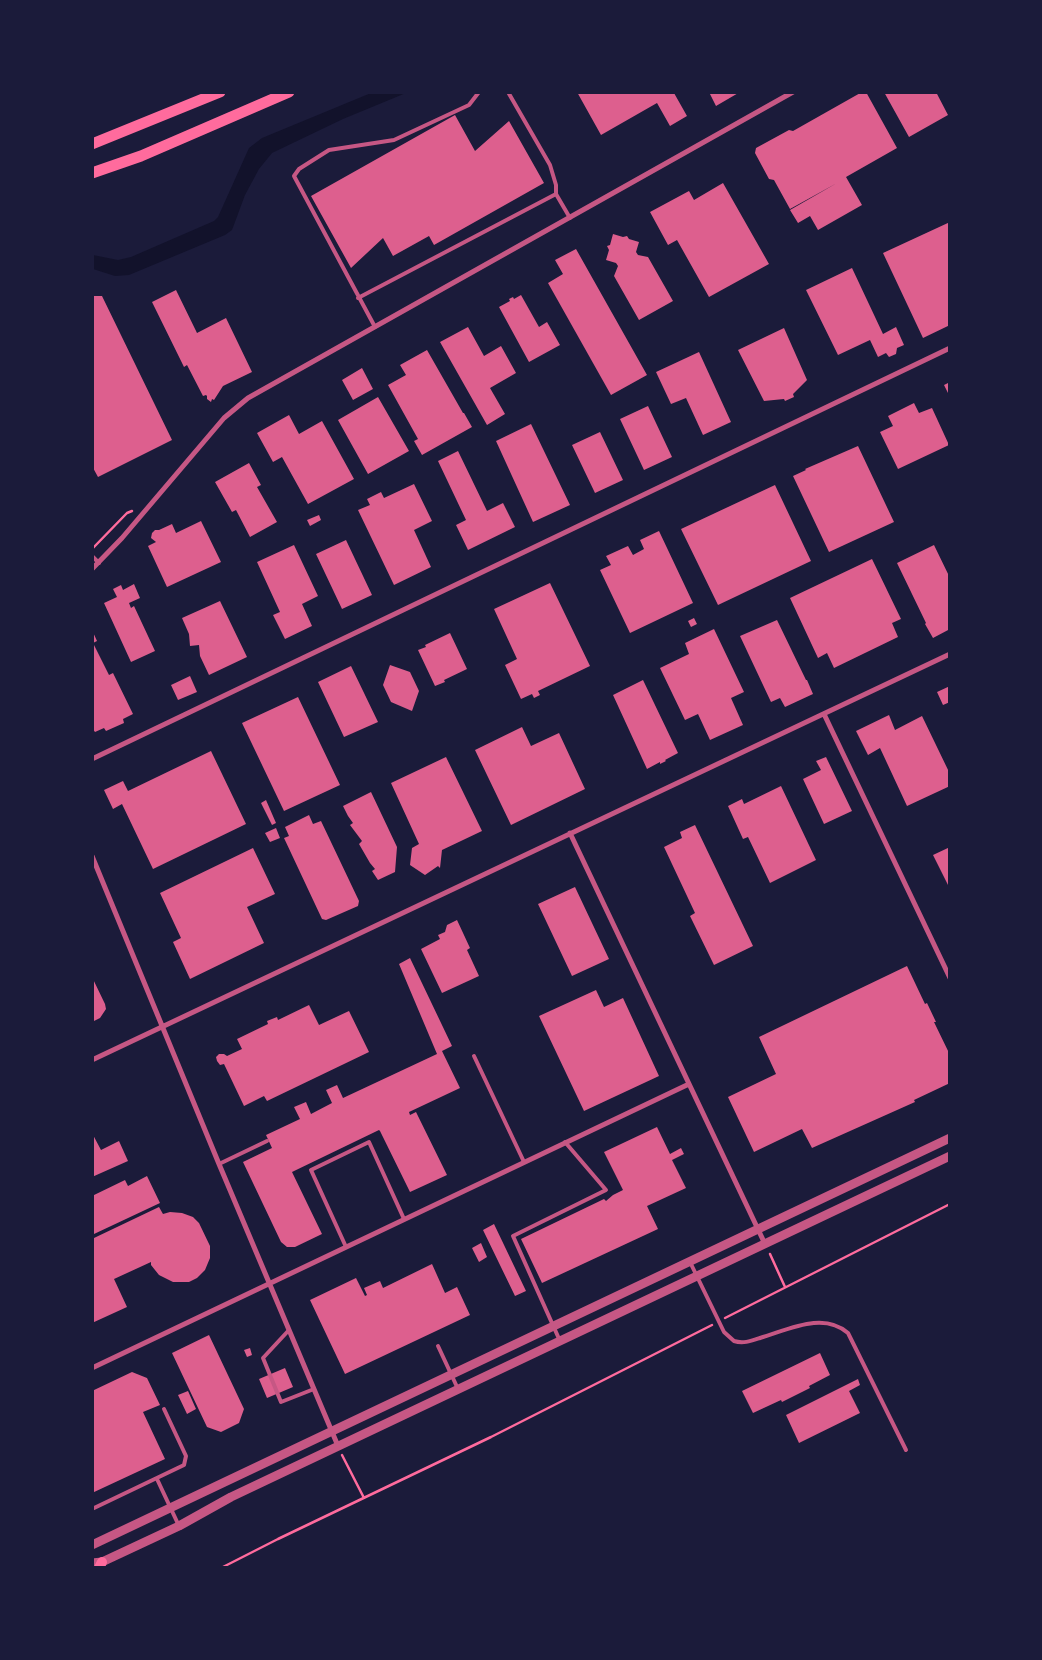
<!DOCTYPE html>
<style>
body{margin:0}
#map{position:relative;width:1042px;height:1660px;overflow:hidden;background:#1b1b3a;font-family:Arial,sans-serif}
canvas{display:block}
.frame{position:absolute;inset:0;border:94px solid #1b1b3a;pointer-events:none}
</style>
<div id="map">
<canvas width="1042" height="1660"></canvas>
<div class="frame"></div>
</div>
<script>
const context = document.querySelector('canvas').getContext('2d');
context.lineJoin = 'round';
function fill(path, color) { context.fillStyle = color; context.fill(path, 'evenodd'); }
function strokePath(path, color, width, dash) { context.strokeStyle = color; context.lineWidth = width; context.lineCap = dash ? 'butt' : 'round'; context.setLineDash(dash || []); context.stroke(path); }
fill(new Path2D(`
 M371 93H406L343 119 272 153 259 169 245 195 232 230 225 235 129 275 115 276 93 269V255L118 260 131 257 214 221 218 217 249 148 262 138Z`), '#12122b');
fill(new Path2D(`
 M577 92 674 93 687 116 670 126 657 103 601 135Z
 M709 92H740L716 106Z
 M862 92H866L897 148 846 177 862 205 818 230 810 216 798 223 790 210 837 183 790 209 774 180 769 179 755 153 756 148 789 130 793 131Z
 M884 92H927L928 94 936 92 948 115 909 137Z
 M455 115 475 151 509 121 544 183 434 245 429 236 393 256 383 238 351 268 311 196Z
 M723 183 769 264 709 297 677 240 668 245 650 212 689 191 694 200Z
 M950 222V325L923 338 883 253Z
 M613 234 623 237 627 236 629 239 639 242 636 252 638 255 648 257 673 301 639 320 614 276 618 266 616 263 606 260 609 250 607 246 610 245Z
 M576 249 647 375 611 395 548 283 563 274 555 260Z
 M852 268 883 334 896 327 904 345 897 348 896 354 889 357 886 353 878 357 870 340 838 355 806 290Z
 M176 290 197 333 226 318 252 372 223 386 214 400 212 399 211 402 207 399V396L206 395 203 396 187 365 184 367 152 302Z
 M521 295 539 327 547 322 560 345 529 362 499 307 510 301 509 299 513 297 514 299Z
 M92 296H102L172 440 98 477 92 466Z
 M468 327 484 356 501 346 516 373 490 388 505 414 487 425 440 342Z
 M784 328 807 380 793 394 794 397 785 401 784 399 764 401 738 350Z
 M427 350 463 413H464L472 427 422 455 414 441 418 439 388 385 406 375 400 365Z
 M699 352 731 422 703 435 686 398 671 404 656 372Z
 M362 368 373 389 353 400 342 380Z
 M950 382V397L944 385Z
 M378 397 409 451 368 474 338 420Z
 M914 403 919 413 932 408 949 445 898 469 880 432 893 426 888 416Z
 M648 406 672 457 644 470 620 419Z
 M289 415 299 434 322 421 354 479 308 504 282 457 273 462 257 433Z
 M531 424 570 505 533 522 496 441Z
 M600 432 623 480 595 493 572 445Z
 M858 446 894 522 829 552 793 476 806 470 805 469Z
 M458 451 487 511 503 503 515 527 468 550 456 525 466 520 438 461Z
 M249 463 261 485 257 487 277 522 250 537 236 510 232 512 215 482Z
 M414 484 432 521 414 530 431 567 394 585 358 510 370 505 367 499 381 492 384 498Z
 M775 485 811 561 718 605 681 529Z
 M319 515 321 520 310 526 307 520Z
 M201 521 221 562 167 587 148 546 156 542 151 538 152 533 155 530H159L172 524 176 533Z
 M659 531 693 603 630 633 600 570 611 565 606 556 628 546 633 555 644 549 640 540Z
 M346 540 372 595 342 609 316 554Z
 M294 545 318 596 302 604 312 626 285 639 273 615 280 612 257 562Z
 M934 545 950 578V629L933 638 925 624 926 623 897 563Z
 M872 559 901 619 892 623 898 637 834 668 827 653 818 658 790 598Z
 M550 583 590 666 538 691 540 695 534 698 532 694 521 699 505 665 517 659 494 609Z
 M134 584 140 598 129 603 131 608 134 606 155 651 131 662 104 603 117 597 113 589 121 585 123 590Z
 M220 601 247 657 209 675 200 656 199 645 190 646 189 634 182 618Z
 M694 618 697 624 691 627 688 621Z
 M777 620 806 680H807L813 694 785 707 780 698 771 702 740 636Z
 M714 629 744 692 731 698 743 725 710 740 698 714 685 720 660 668 689 654 685 643Z
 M92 630 97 641 93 643 109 675 113 673 133 714 123 719 124 723 106 731 104 728 95 732 92 728Z
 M450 633 467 669 444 680 445 682 435 686 418 650 426 647 425 645Z
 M390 665 410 672 419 691 412 711 391 702 383 685Z
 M351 666 378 722 344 737 318 682Z
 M190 676 197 692 178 700 171 685Z
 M643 680 678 753 665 760 666 761 660 764V762L647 769 613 695Z
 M950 686V702L943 705 937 692Z
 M298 697 340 785 284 811 242 723Z
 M889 715 895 730 922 716 950 774V786L907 806 880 748 868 755 856 731Z
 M522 727 531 746 559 733 585 789 511 825 475 750Z
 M211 751 246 824 153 869 122 804 113 809 104 790 123 781 128 791Z
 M446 757 482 831 442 850 440 868 438 866 425 875 410 865 412 848 419 844 391 783Z
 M826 757 852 811 824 824 803 779 821 770 816 761Z
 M781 786 816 860 770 883 748 837 743 839 728 806 742 799 744 804Z
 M371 792 397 847 395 872 378 880 372 871 375 869 370 863 359 844 362 841 350 825 353 823 348 816 343 806Z
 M266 800 276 823 272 825 261 803Z
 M309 815 313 824 321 821 359 901 358 906 326 920 322 919 284 838 289 836 285 827Z
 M695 825 753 946 714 965 690 916 695 913 664 847 682 838 680 832Z
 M276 828 280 838 270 842 265 833Z
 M950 847V889L933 855Z
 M253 848 275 894 247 907 264 943 190 979 173 942 181 938 160 893Z
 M575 887 609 959 572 976 538 904Z
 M457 920 470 948 467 950 479 976 442 993 421 949 440 939 438 935 445 932 447 925Z
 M410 958 452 1046 442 1051 460 1088 409 1112 410 1115 416 1112 447 1175 410 1192 380 1131 379 1130 292 1172 322 1234 295 1247H287L281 1242 243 1162 272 1148 266 1135 300 1119 294 1107 306 1102 311 1114 332 1103 326 1090 337 1085 343 1098 437 1054 399 964Z
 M907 966 925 1004 927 1003 936 1022H934L950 1055V1083L914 1100 915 1102 812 1148 802 1129 754 1152 728 1097 776 1074 759 1037Z
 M92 977 105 1004 106 1009 100 1018 92 1022Z
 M596 990 604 1007 623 998 659 1076 584 1111 539 1016Z
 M309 1005 319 1025 349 1011 369 1052 267 1101 264 1096 244 1106 224 1064 220 1065 217 1061 216 1057 219 1054H224L227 1056 242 1049 237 1039 268 1024 267 1021 277 1017 278 1020Z
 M657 1127 670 1154 681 1148 684 1154 672 1160 686 1188 647 1206 658 1229 542 1283 521 1239 604 1199 606 1201 613 1195 623 1190 604 1152Z
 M92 1133 101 1150 119 1141 128 1161 92 1177Z
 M147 1176 160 1203 94 1234 92 1231V1196L125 1180 128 1186Z
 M159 1207 163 1214 170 1212 182 1213 193 1217 199 1223 210 1246V1258L205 1270 197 1278 189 1282H173L159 1275 151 1265V1262L114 1279 127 1307 92 1323V1234L94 1238Z
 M494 1224 526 1291 515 1296 483 1230Z
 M481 1243 487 1257 479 1262 472 1248Z
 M432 1264 445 1293 457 1287 470 1315 345 1374 310 1300 356 1278 365 1296 367 1295 364 1288 380 1281 383 1288Z
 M209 1335 244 1409 239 1423 221 1432 207 1427 172 1353Z
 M250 1348 252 1355 247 1357 244 1350Z
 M820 1353 830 1375 809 1386 810 1388 782 1402 781 1400 753 1413 742 1391Z
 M285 1368 293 1387 267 1398 259 1379Z
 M132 1372 147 1378 160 1405 143 1412 165 1459 92 1493V1391Z
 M858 1379 860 1385 849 1391 860 1413 799 1443 786 1415Z
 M188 1391 196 1409 187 1414 178 1395Z`), '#dd5f8e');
strokePath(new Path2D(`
 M93 548 127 513 132 511
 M770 1254 785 1287
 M725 1318 950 1204
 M342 1455 364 1498
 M221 1568 278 1539 491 1437 712 1325`), '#ff6b9d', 2.5);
strokePath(new Path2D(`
 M508 92 550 165 556 185V194L570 218
 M358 298 556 194
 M375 327 294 176 299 169 329 150 394 140 469 105 479 92
 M92 556 99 563
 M474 1056 524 1162
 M219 1164 267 1141
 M346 1247 311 1170 369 1142 404 1219
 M690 1262 724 1332 734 1341C743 1344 751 1341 760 1338 788 1330 823 1311 848 1333L906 1450
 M289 1330 263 1358 281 1402 314 1389
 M560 1341 513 1236 606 1190 565 1142
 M438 1346 458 1389
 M157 1479 179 1526
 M92 1509 184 1465 186 1456 164 1409`), '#c65784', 4);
strokePath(new Path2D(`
 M92 569 122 538 224 418 248 398 793 92
 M824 714 950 978
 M92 759 950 348
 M570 833 765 1244
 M92 856 219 1164 338 1446
 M92 1060 950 654
 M92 1368 689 1084`), '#c65784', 5);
strokePath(new Path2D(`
 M92 1545 950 1138
 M92 1563 102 1562 179 1526 231 1497 950 1156`), '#c65784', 9);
strokePath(new Path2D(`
 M99 1568 102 1562`), '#ff6b9d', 10);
strokePath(new Path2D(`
 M92 144 220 92
 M92 173 141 156 289 92`), '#ff6b9d', 11);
</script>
